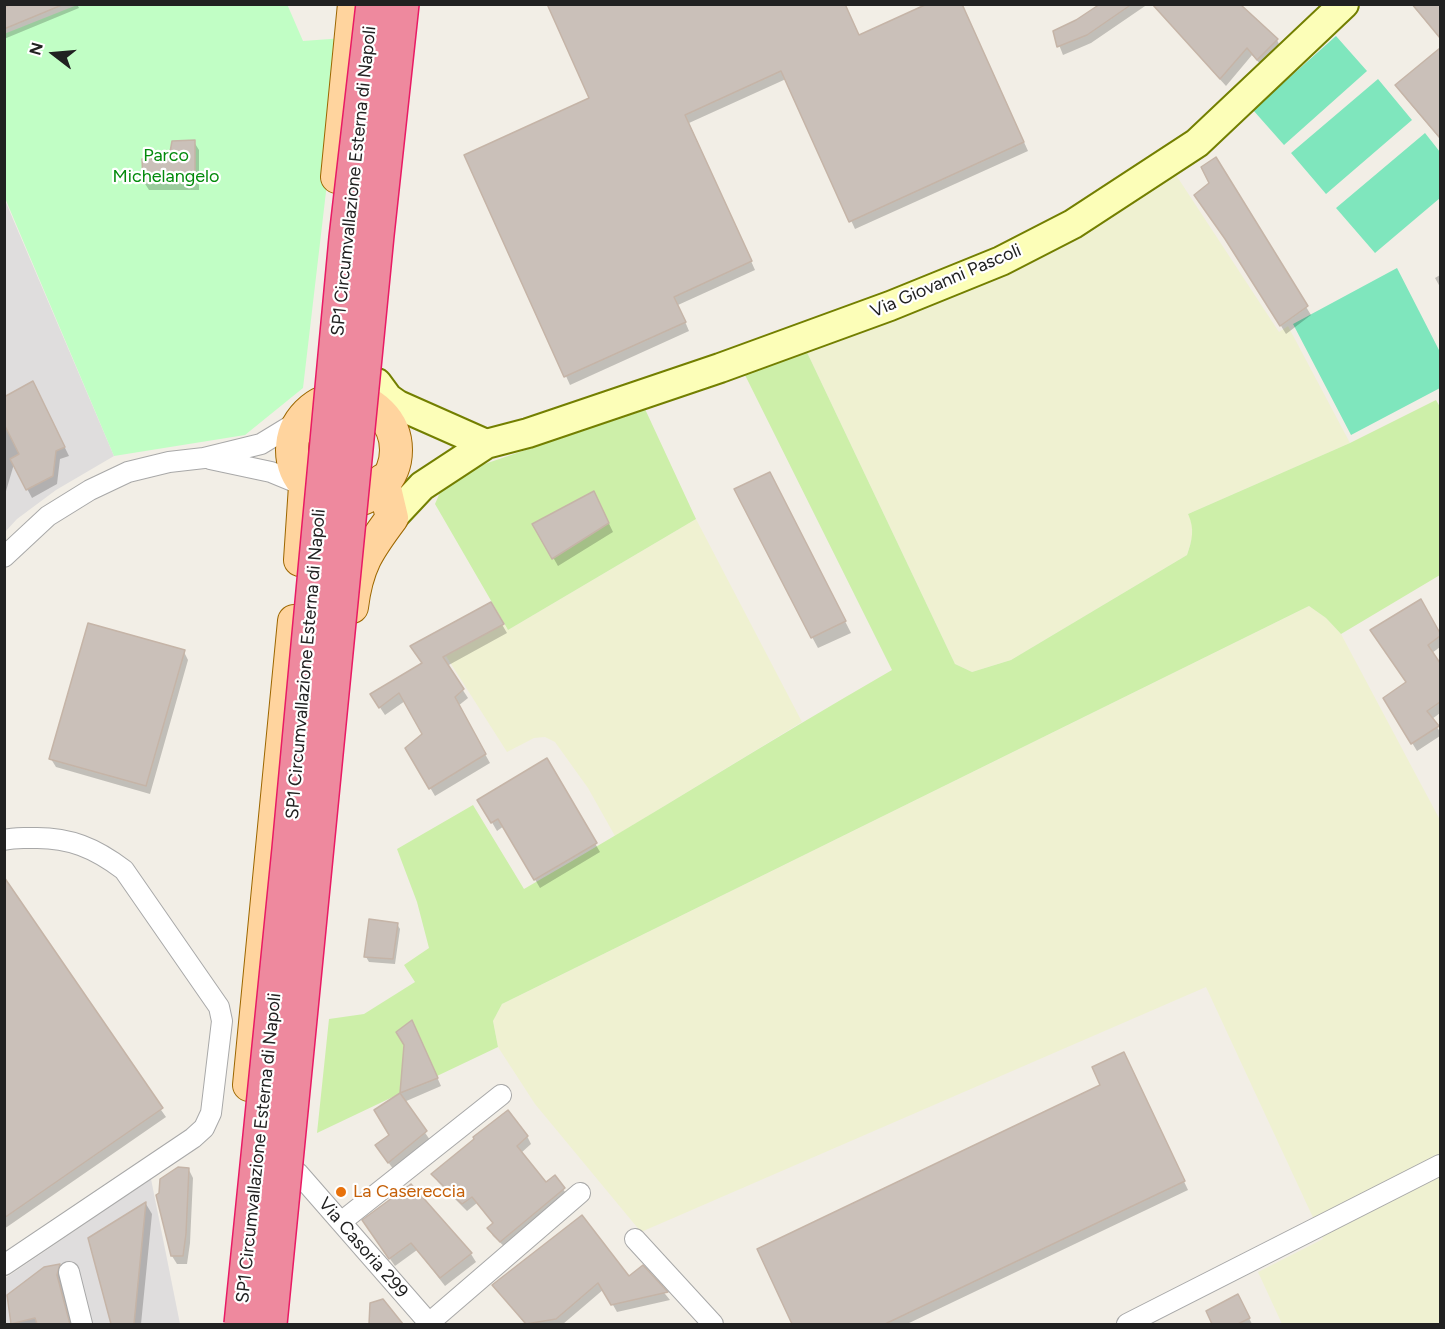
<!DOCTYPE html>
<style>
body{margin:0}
#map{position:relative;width:1445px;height:1329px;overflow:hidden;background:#f2eee6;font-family:Figtree,sans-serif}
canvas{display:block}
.frame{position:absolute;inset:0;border:6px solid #212121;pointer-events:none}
.north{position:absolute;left:24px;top:24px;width:60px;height:60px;-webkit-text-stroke:4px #fff;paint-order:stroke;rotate:286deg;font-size:16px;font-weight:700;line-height:24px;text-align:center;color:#212121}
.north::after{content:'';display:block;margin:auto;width:21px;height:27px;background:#212121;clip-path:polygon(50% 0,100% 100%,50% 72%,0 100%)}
</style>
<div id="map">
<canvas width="1445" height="1329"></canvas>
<div class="frame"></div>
<div class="north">N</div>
</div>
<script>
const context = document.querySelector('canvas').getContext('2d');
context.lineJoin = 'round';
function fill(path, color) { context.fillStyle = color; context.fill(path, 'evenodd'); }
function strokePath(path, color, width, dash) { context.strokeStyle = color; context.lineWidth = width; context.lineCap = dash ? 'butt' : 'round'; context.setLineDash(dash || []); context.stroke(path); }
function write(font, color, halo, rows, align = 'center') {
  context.font = font + ' Figtree,sans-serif'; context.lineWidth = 4.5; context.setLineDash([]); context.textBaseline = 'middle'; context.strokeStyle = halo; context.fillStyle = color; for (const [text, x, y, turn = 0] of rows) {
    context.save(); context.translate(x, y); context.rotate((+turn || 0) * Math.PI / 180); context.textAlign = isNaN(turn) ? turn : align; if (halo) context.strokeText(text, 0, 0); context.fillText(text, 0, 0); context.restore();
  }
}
fill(new Path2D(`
 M4 198 114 456 56 490 17 519 5 532Z
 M151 1179 180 1324H5L4 1279Z`), '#dfdddd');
fill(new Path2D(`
 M1176 175 1279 332 1288 326 1350 443 1188 514 1192 523V538L1187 555 1011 660 972 672 955 664 804 346 1107 218Z
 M696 519 802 722 615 836 588 788 555 742 545 737 534 738 507 752 446 656 504 624 508 630Z
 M1309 606 1326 618 1341 634 1440 820V1324H1282L1258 1272 1323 1239 1206 987 641 1232 535 1104 498 1047 493 1021 502 1004Z`), '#eff1d1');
fill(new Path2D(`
 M804 346 955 664 972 672 1011 660 1187 555C1192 540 1195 529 1188 514L1350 443 1436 400 1440 407V575L1341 634 1326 618 1309 606 502 1004 493 1021 498 1047 317 1133 329 1019 364 1014 415 982 404 965 429 948 417 902 397 849 473 805 524 889C648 818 768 741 892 670L742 369Z
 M645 409 696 519 508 630 435 504 441 490 473 468Z`), '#cdefa9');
fill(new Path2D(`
 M287 4 303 41 344 38 303 388 245 435 114 456 5 198 4 34 77 5Z`), '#c1fec5');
fill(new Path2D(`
 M1336 36 1367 71 1284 145 1253 110Z
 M1378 79 1412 120 1326 194 1291 153Z
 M1425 133 1440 152V198L1375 253 1336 208Z
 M1397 268 1440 352V388L1351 435 1293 324Z`), '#7fe6bd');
fill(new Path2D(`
 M16 4H77L79 8 4 39V9Z
 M962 4 1028 151 855 229 786 79 689 123 755 270 678 305 689 331 570 385 466 155Z
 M1103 4H1148L1091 43 1063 55 1054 32 1076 21Z
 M1152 4H1238L1277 40 1281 48 1263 67 1252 55 1226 86Z
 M1411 4H1440V38Z
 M1440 50V139L1402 94 1397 85Z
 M194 142 199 150V190H149L144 182 170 159Z
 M1216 159 1311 315 1286 334 1232 247 1211 184Z
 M1440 275V287L1435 278Z
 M37 391 69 456 60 459 57 484 32 498 14 464 4 498V427Z
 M776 485 851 633 818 648 812 637Z
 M598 501 613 532 558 566 534 524Z
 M1421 601 1440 636V647L1432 653 1440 666V713L1432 719 1440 732V736L1417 751 1385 698 1407 683Z
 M490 604 507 633 447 666 468 698 458 706 490 763 435 796 407 748 424 735 405 701 385 715 377 703Z
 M184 652 188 660 150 794 56 767 51 759Z
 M547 760 600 852 540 888 504 826 497 831 479 800Z
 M4 887 166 1117 4 1229Z
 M371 921 397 924 400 929 395 964 369 962 366 957Z
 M416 1030 441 1086 404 1102 430 1140 394 1170 382 1154 391 1136 376 1111 401 1094 405 1046Z
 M1128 1062 1188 1190 907 1324H794L759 1250 1102 1085Z
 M527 1136 531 1144 521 1153 546 1184 554 1177 568 1196 506 1248 493 1236 489 1229 494 1224 477 1203 467 1211 438 1182 433 1174Z
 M189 1170 193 1178 190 1243 187 1264H177L172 1256Z
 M146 1204 152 1214 141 1324H112L89 1239Z
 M369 1229 471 1254 476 1262 445 1286 417 1250 395 1266Z
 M60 1265 66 1276 72 1324H13Z
 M643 1267 670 1300 617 1312 604 1289 563 1324H525L494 1285 629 1278Z
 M1242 1304 1252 1324H1206L1213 1322Z`), '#0003');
const building = new Path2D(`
 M12 4H62V5L4 29V7Z
 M547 4H845L859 35 927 4H962L1024 142 849 222 781 71 685 115 752 261 674 297 686 322 564 377 464 155 589 98Z
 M1100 4H1132L1087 35 1057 47 1053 31 1076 20Z
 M1152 4H1240L1278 39 1257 60 1247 48 1220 79Z
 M1412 4H1440V38Z
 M1440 48V138L1395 85Z
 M195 140V182H143L142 159 169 158 172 141Z
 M1216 157 1308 306 1280 326 1225 239 1194 195 1209 183 1201 167Z
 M33 381 65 447 56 451 53 476 26 490 10 459 19 454 4 424V397Z
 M770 472 846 621 811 638 734 489Z
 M594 491 609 523 552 559 532 524Z
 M1421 599 1440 633V636L1428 645 1440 663V702L1427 711 1439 726 1411 744 1383 698 1406 682 1370 630Z
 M491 602 504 624 443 657 464 689 455 697 486 754 429 789 405 748 422 734 399 693 379 708 370 694 422 663 410 646Z
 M88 623 185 650 146 786 49 759Z
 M547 758 597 843 534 880 498 819 491 823 477 800Z
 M4 877 163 1108 4 1218Z
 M369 919 398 923 393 959 364 957Z
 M412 1020 438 1078 400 1093 404 1045 396 1032Z
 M1124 1052 1185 1181 885 1324H792L757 1249 1100 1085 1092 1067Z
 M400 1093 427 1131 388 1163 375 1145 389 1135 374 1110Z
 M508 1110 528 1136 517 1146 546 1182 555 1175 565 1188 500 1242 487 1228 493 1223 472 1197 462 1204 431 1174 474 1139 473 1137Z
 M178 1167 189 1168 186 1234 183 1256H171L156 1195 159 1193 160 1179Z
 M411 1184 472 1253 440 1278 411 1243 389 1259 362 1220Z
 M146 1202 134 1324H111L88 1238Z
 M582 1215 629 1276 643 1265 668 1292 611 1305 598 1283 556 1319 526 1324 492 1285Z
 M60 1264 57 1275 70 1324H37L35 1318 11 1324 7 1295 44 1267Z
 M1238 1294 1250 1318 1238 1324H1212L1206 1311Z
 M383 1299 403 1324H369L370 1303Z`);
fill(building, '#cac0b9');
strokePath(building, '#c5b4a7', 1.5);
const street = new Path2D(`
 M210 459 271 472 305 486
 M4 557 48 516 90 490 128 472 169 462 204 458 261 444 302 419
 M4 840C14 837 23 838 33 838 69 837 95 848 124 870L219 1007 222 1021 211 1113 204 1128 193 1138 4 1265
 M298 1173 429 1323 580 1193
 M341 1222 501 1095
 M635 1239 713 1324
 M69 1272 82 1324
 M1127 1324 1440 1165`);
const secondary = new Path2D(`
 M377 383 388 398 398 405 486 444
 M392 518 422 486 486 444 528 433 720 368 890 306 1001 261 1073 224 1197 143 1344 4`);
const primary = new Path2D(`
 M337 177 354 4
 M292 450a52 52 0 1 1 104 0a52 52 0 1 1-104 0Z
 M300 560 305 486
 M352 607C357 566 368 550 392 518L383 480
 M249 1085 294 621`);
strokePath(street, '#a8a8a8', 22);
strokePath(secondary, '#737f00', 32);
strokePath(primary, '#9d6700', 34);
strokePath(street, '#fff', 20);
strokePath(secondary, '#fcfeb8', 28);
strokePath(primary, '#ffd49e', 32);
const highwayBridge = new Path2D(`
 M241 1324 289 849 346 238 373 4
 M270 1324 377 235 402 4`);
strokePath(highwayBridge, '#e91a64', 36, []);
strokePath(highwayBridge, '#ee899e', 33);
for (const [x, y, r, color] of [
 [341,1192,6,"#e8710a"]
]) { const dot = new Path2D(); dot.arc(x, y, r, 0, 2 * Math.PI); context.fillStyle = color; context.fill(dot); strokePath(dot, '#fff', 2); }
write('18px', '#038a0c', '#fff', [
 ["Parco",166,156],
 ["Michelangelo",166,177]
]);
write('18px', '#212121', '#fff', [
 ["SP1 Circumvallazione Esterna di Napoli",354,181,-84],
 ["Via Giovanni Pascoli",946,281,-23],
 ["SP1 Circumvallazione Esterna di Napoli",306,664,-85],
 ["SP1 Circumvallazione Esterna di Napoli",259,1148,-84],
 ["Via Casoria 299",363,1248,49]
]);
write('18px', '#c56008', '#fff', [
 ["La Casereccia",353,1192]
], 'left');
</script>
